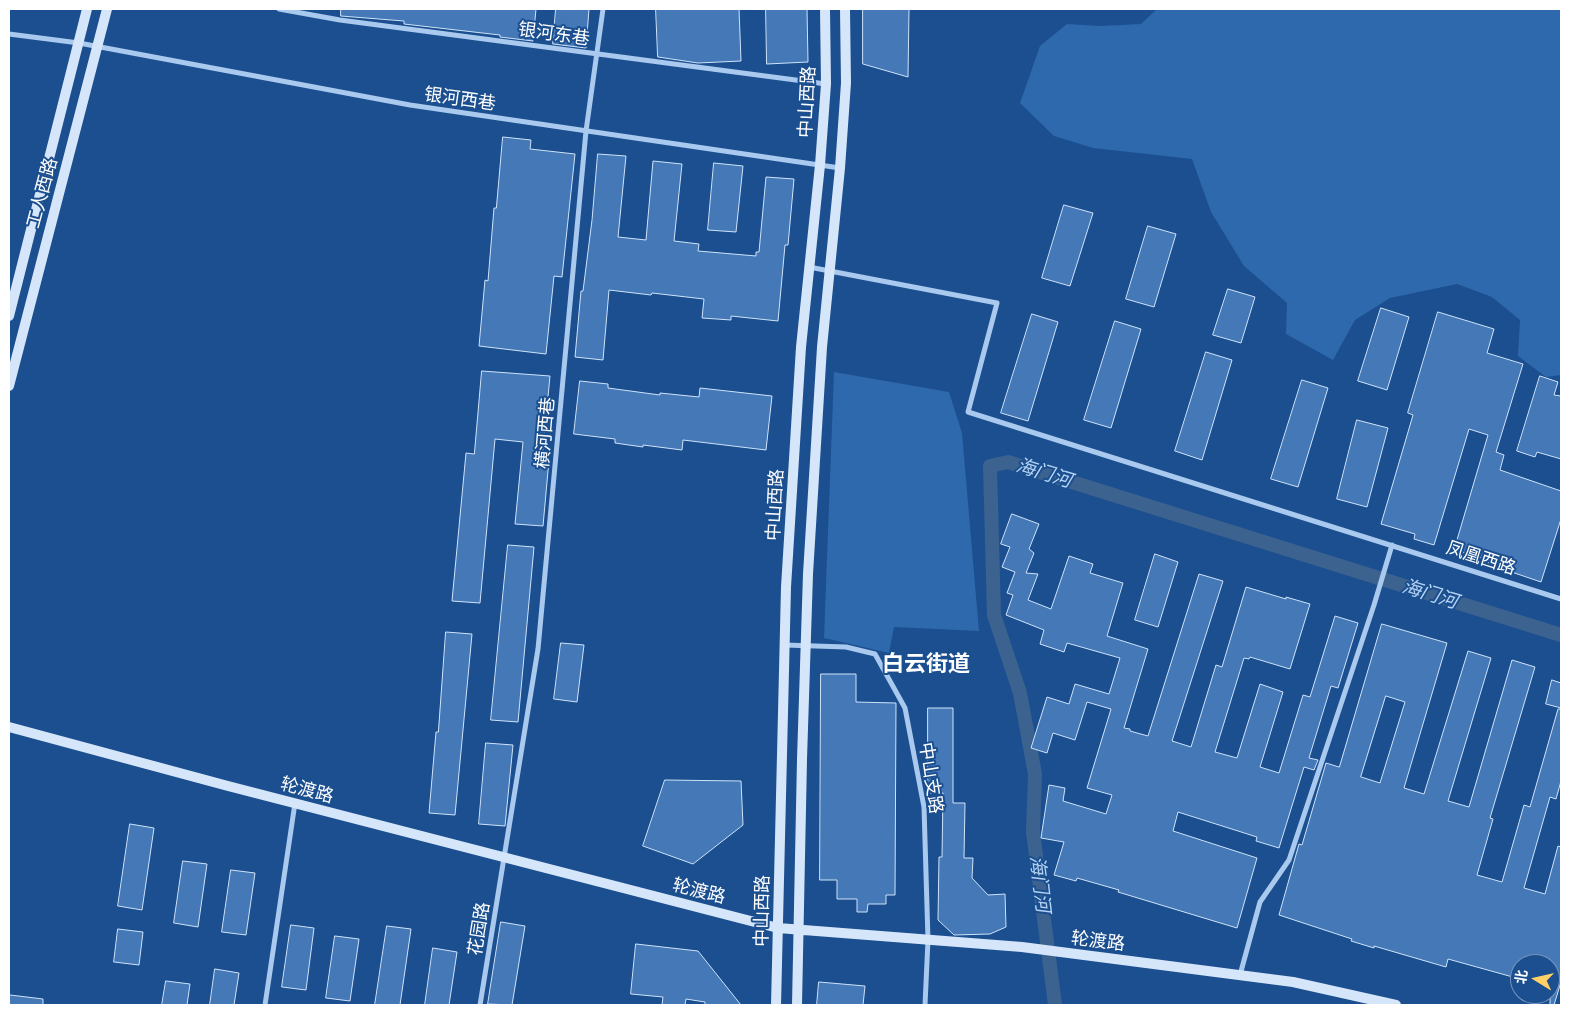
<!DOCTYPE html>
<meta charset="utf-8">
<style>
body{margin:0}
#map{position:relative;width:1570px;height:1014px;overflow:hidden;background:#1b4f8f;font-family:Lato,"Noto Sans SC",sans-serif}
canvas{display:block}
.frame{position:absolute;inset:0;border:10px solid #fff;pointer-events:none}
.north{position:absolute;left:1510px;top:954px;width:50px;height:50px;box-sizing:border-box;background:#1b4f8f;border:1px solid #7695bc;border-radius:50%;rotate:279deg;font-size:14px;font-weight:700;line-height:20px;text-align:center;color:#fff}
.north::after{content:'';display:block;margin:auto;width:18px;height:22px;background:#ffd166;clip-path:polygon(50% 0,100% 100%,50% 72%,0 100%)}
</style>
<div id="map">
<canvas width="1570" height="1014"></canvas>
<div class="frame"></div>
<div class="north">北</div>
</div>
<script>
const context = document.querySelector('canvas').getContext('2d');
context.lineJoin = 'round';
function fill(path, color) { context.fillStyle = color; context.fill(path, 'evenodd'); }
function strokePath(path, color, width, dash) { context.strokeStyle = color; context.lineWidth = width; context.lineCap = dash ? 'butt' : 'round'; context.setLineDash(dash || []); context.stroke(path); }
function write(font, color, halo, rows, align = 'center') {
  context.font = font + ' Lato,"Noto Sans SC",sans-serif'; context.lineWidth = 4; context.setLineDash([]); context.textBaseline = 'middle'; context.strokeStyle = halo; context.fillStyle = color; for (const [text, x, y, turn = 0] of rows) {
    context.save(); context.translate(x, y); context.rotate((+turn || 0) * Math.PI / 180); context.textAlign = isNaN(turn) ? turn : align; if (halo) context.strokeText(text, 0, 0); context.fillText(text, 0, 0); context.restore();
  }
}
fill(new Path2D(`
 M1157 9H1561V375L1546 377 1518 356 1520 320 1492 297 1457 284 1390 298 1355 320 1333 360 1286 334 1287 303 1244 266 1211 212 1192 159 1093 148 1054 136 1020 103 1040 46 1067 24 1099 26 1141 24Z
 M834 372 949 392 962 433 979 631 894 627 889 653 824 638Z`), '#2e69ad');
strokePath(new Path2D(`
 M1055 1005 1033 832 1035 774 1020 693 994 615 990 466 1008 462 1561 635`), '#3c6290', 14);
const building = new Path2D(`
 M341 9H536L533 41 500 37V35L404 24V21L341 16Z
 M556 9H589L586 48 553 44Z
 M656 9H739L741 61 698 63 658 57Z
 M766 9H807L808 62 767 64Z
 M863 9H909L908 77 863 64Z
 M503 137 531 140 530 149 575 154 562 277 554 276 546 354 479 346 485 280 488 281 494 208H496Z
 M598 154 626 156 618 237 646 240 653 161 682 164 674 241 699 244 698 251 756 256V252H759L766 177 794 179 788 245H785L778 321 731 316V320L702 318 704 299 652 293 651 295 609 290 603 360 575 357 581 291H583L592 220Z
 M714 163 743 166 736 232 708 230Z
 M1064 205 1093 213 1070 286 1042 278Z
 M1148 226 1176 234 1154 307 1126 299Z
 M1228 289 1255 297 1241 343 1213 335Z
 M1381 308 1409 317 1387 390 1358 381Z
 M1438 312 1494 329 1487 353 1523 364 1496 452 1504 455 1500 470 1561 491V519L1541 582 1488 564 1489 560 1454 550 1488 435 1469 429 1434 545 1414 539 1415 534 1381 524 1413 415 1408 413Z
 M1032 314 1058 322 1028 421 1001 413Z
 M1115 321 1141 329 1111 428 1084 420Z
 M1206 352 1232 360 1202 460 1175 451Z
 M482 371 550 376 542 459 549 460 543 526 515 524 523 442 495 439 480 603 452 601 466 453 474 454Z
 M1540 376 1558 382 1554 395 1561 396V459L1537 452 1535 457 1517 451Z
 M1302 380 1328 388 1298 487 1271 479Z
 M580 381 608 384V388L660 395V393L699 397 700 388 772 396 766 450 683 440 682 450 643 445V447L615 443V439L574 434Z
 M1357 420 1388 428 1367 507 1337 499Z
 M1012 514 1039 524 1029 549 1034 553 1026 573 1038 574 1028 600 1051 609 1069 556 1093 564 1090 573 1123 583 1107 636 1148 649 1124 728 1130 729V731L1148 736 1199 574 1223 581 1172 741 1191 747 1216 665 1222 667 1246 587 1286 599V597L1310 604 1290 669 1250 657 1249 659 1244 658 1215 752 1237 758 1260 684 1283 692 1260 767 1279 773 1303 695 1310 697 1335 616 1358 623 1338 688 1331 686 1309 758 1318 760 1314 770 1304 767 1279 848 1256 841 1257 837 1178 812 1173 831 1257 858 1237 928 1118 892 1119 890 1077 878 1076 881 1054 875 1064 842 1041 838 1049 785 1065 788 1063 801 1106 814 1112 795 1087 788 1111 709 1087 702 1075 740 1053 733 1047 753 1031 748 1047 697 1069 704 1075 684 1109 694 1120 658 1067 643 1064 652 1040 644 1044 630 1006 615 1013 595 1007 593 1015 572 1002 567 1010 547 1001 544Z
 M508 545 534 547 518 722 491 720Z
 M1155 554 1178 562 1158 627 1135 620Z
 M1382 624 1447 643 1404 788 1424 794 1468 651 1491 658 1448 801 1469 807 1512 660 1535 667 1490 818 1493 819 1477 875 1502 882 1524 805 1530 807 1558 709H1561V781L1556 799 1550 797 1524 888 1545 894 1558 846 1561 847V982L1554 1005H1550V964H1520V979L1448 959 1446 967 1374 946V948L1351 941 1352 939 1279 915 1299 844 1302 845 1326 763 1339 767ZM1386 696 1405 702 1380 783 1361 777Z
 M446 632 472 634 455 815 429 813 436 732H438Z
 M561 643 584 645 577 702 554 699Z
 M821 674H856V702L896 703 895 895H886V904H868L867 912H857V899H837V880H820Z
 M1552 680 1561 683V708L1546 704Z
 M928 708H953V803H965L964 858H973L972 878 988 895 1005 894 1006 927 990 934 954 935 938 920 939 857H942L943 793H928Z
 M486 743 513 745 505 826 479 824Z
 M665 780 741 781 743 825 693 864 643 846Z
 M130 824 154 828 142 910 118 906Z
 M183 861 207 864 198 927 174 923Z
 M231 870 255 873 246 935 222 932Z
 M501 922 525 926 512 1005 488 1004Z
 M291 925 314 928 306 990 282 987Z
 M387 926 411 929 400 1005H375Z
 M118 929 143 932 139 965 114 962Z
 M335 936 359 939 350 1001 326 998Z
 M636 944 698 951 741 1005H705V1002L686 999 685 1005H662L663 997 631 994Z
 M433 948 457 952 449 1005H425Z
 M215 969 239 973 234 1005H210Z
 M166 981 190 984 187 1005H162Z
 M819 982 865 986 863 1005H817Z
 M10 995 43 999V1005H9Z`);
fill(building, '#4478b7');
strokePath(building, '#cfe3fa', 1);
strokePath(new Path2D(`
 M279 9 340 20 826 84
 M9 34 79 43 410 105 840 168
 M809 267 997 303 968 412 1561 599
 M785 645 846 647 875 654 905 708 924 807 928 940 925 1005
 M1240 975 1260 902 1289 860 1374 605 1392 545
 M265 1005 295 803
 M480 1005 538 649 586 131 603 9`), '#a9c9ee', 5);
strokePath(new Path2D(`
 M9 316 87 9
 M9 386 107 9
 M9 727 228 786 778 928 1022 947 1293 982 1396 1005
 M776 1005 786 587 801 347 820 165 826 84 825 9
 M797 1005 802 759 808 574 822 347 840 168 846 83 845 9`), '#d6e6fa', 10);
write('18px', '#fff', '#1b4f8f', [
 ["银河东巷",554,34,8],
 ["银河西巷",460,99,8],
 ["中山西路",807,102,-87],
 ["工人西路",42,193,-75],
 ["横河西巷",545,433,-85],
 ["中山西路",775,505,-87],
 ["凤凰西路",1481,558,18],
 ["中山支路",931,778,81],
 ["轮渡路",307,790,15],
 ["轮渡路",699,891,14],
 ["中山西路",762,911,-89],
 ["花园路",479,929,-81],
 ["轮渡路",1098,941,7]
]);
write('italic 19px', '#b5d3f5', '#1b4f8f', [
 ["海门河",1044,473,17],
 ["海门河",1430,594,17],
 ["海门河",1040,884,83]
]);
write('bold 22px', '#fff', '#1b4f8f', [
 ["白云街道",926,664]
]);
</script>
